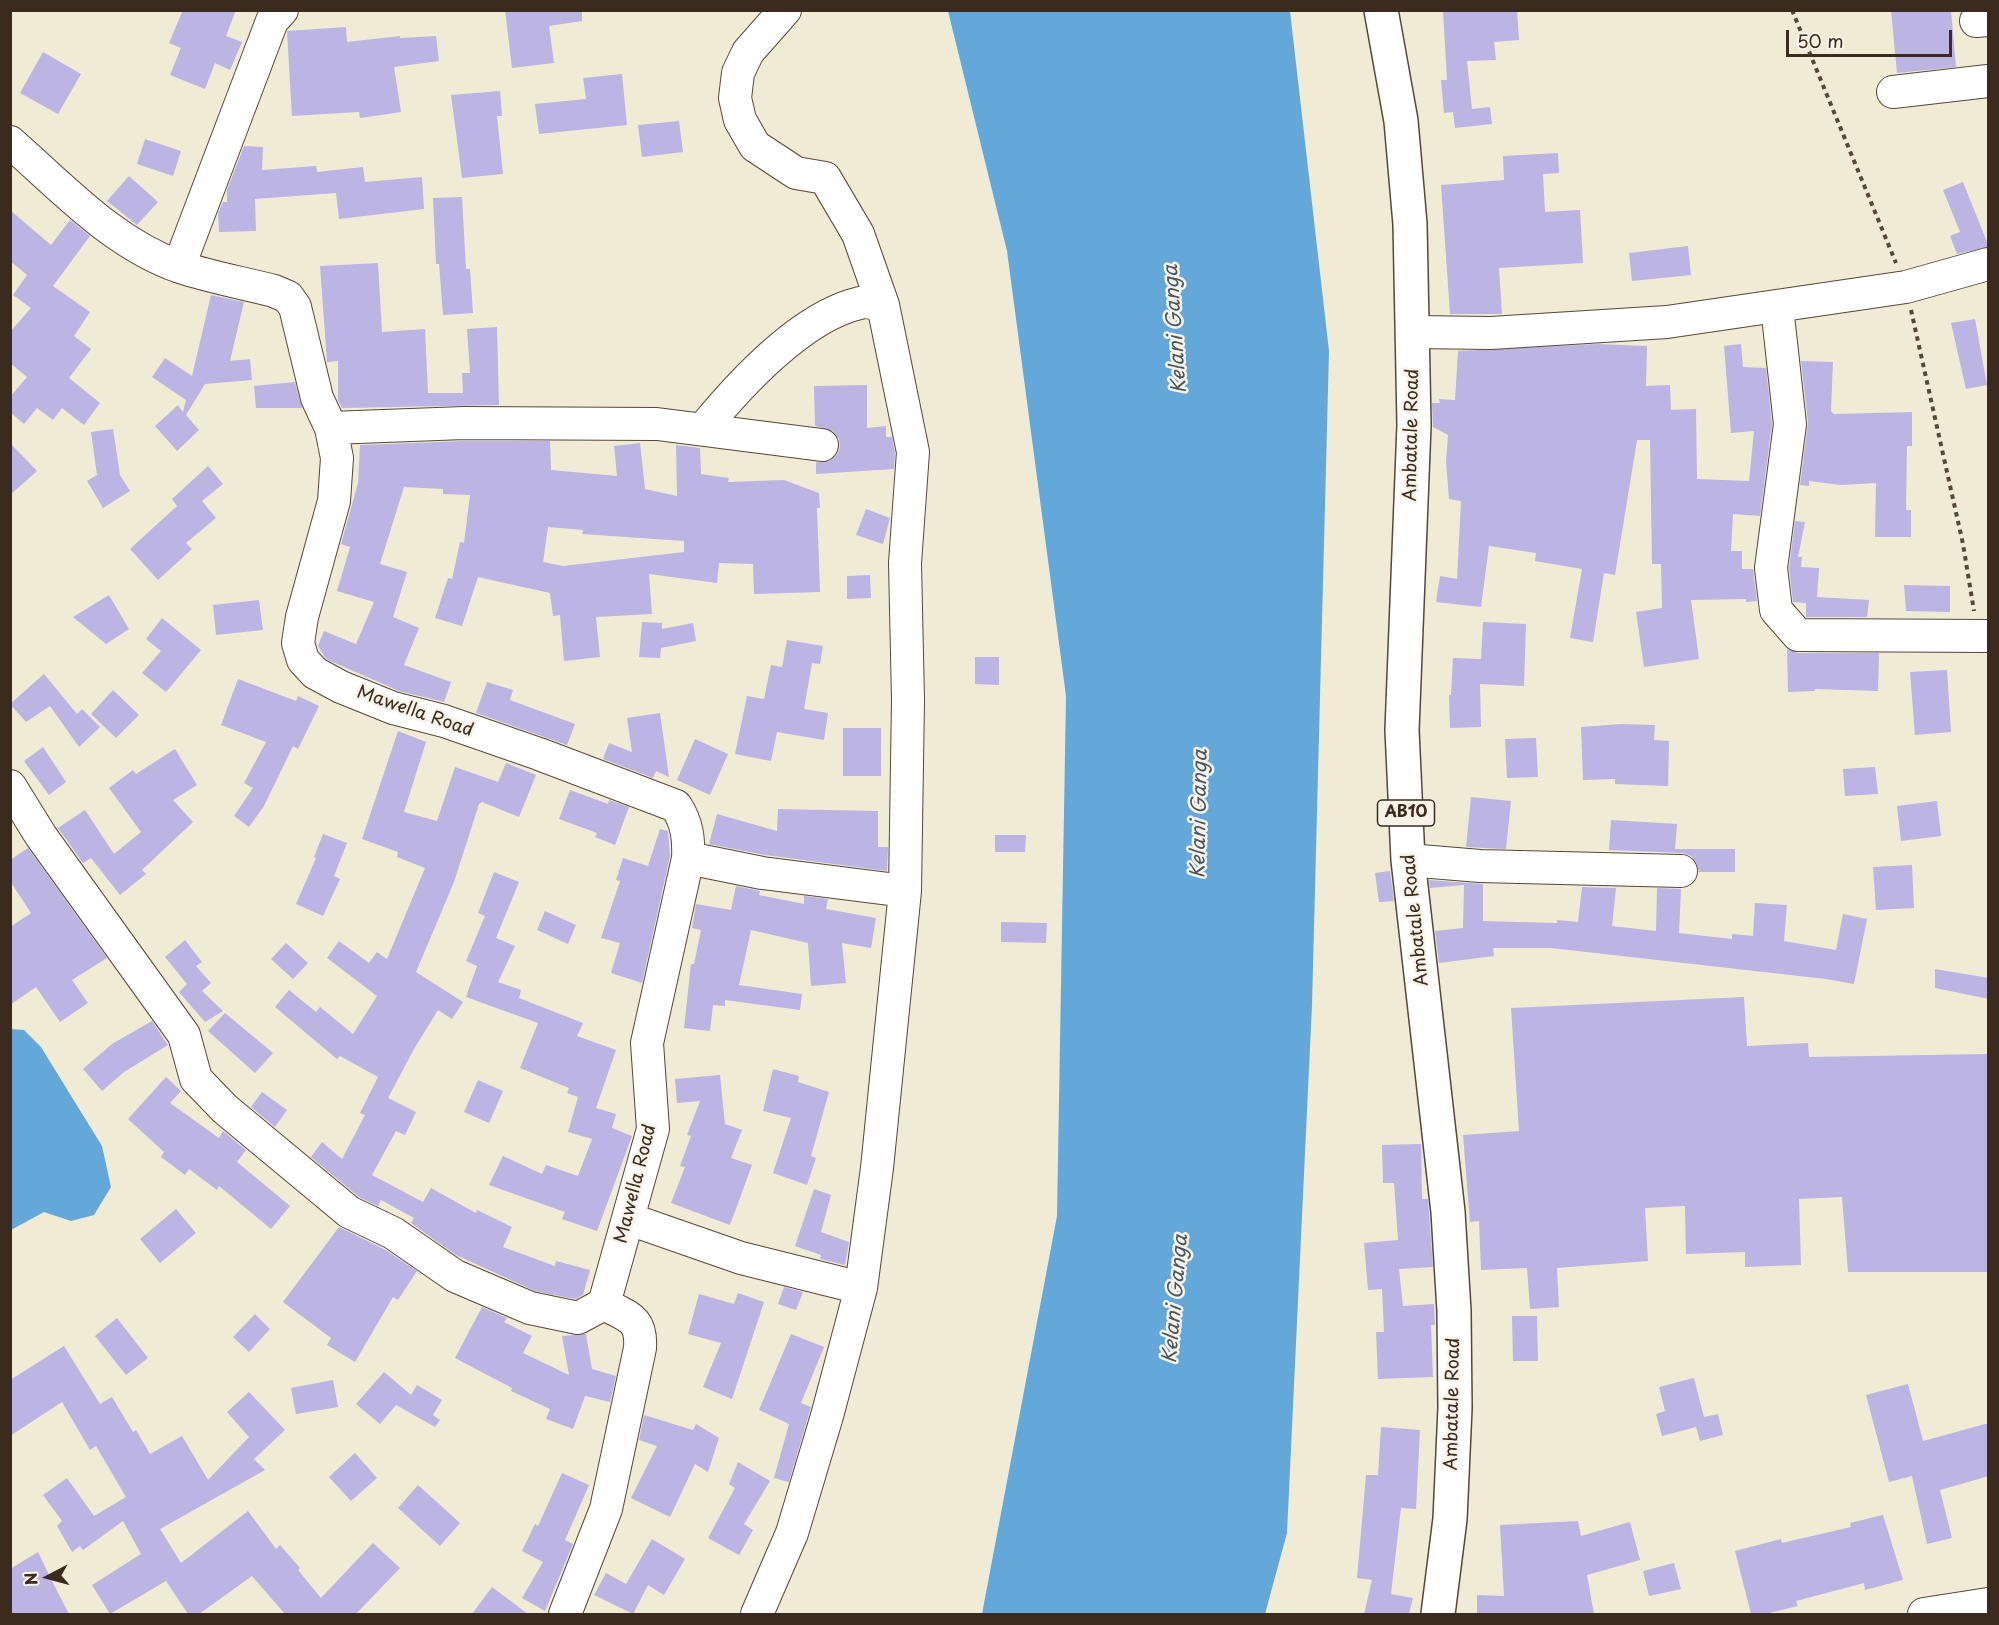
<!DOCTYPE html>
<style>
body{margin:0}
#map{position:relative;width:1999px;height:1625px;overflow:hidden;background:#f0ebd5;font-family:"Playpen Sans",sans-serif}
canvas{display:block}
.frame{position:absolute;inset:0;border:12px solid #3b2a1e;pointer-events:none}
.north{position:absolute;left:18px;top:1547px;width:60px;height:60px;-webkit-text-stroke:4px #f7f3e8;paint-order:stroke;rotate:264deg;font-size:16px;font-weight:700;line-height:24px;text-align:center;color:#3b2a1e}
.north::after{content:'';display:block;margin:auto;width:21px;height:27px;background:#3b2a1e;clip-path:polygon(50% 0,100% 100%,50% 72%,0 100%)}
.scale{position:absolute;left:1786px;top:30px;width:166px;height:27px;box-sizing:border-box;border:3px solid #3b2a1e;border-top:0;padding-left:8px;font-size:18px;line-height:21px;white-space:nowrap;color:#3b2a1e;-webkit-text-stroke:4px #f7f3e8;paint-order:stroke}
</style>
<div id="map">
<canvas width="1999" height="1625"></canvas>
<div class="frame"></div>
<div class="north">N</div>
<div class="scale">50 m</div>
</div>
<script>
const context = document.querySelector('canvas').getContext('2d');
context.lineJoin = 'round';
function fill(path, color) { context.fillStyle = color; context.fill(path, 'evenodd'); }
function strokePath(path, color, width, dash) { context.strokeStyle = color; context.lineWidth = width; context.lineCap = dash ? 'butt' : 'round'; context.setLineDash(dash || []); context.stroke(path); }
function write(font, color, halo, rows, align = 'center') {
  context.font = font + ' "Playpen Sans",sans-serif'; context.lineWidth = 5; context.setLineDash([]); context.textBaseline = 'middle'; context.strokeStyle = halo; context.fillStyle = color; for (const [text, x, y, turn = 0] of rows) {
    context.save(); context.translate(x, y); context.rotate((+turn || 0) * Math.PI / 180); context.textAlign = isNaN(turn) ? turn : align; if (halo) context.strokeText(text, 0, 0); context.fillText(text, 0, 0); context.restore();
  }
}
fill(new Path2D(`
 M1290 11 1329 351 1312 1005 1287 1533 1265 1614H982L1057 1216 1066 696 1007 251 948 11Z
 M11 1029 24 1030 41 1047 102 1146 111 1187 94 1215 71 1221 44 1212 11 1230Z`), '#63a8d9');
fill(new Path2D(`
 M183 10H236L226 36 242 42 230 70 215 63 205 89 170 75 181 48 169 43Z
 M505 10H582V21L549 26 554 63 512 68Z
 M1517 10 1519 40 1494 42 1496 60 1467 61 1472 109 1490 107 1492 124 1455 128 1453 112 1444 113 1441 80H1447L1443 11Z
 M1891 10H1951L1956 67 1897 73Z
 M346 27 347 42 400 36V38L436 36 439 61 394 67 401 112 360 118 359 112 292 116 287 31Z
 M43 52 81 74 58 114 20 93Z
 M622 74 627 125 539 134 535 104 586 99 583 78Z
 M500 91 502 116H497L503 174 462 178 451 95Z
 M679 121 683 152 642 157 638 125Z
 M145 139 181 151 173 176 137 164Z
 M244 146 263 147 262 170 316 166 317 172 363 167 365 182 422 177 424 209 339 219 336 193 255 199 256 231 219 232 218 213 223 202H227V190Z
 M1558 153 1559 173 1543 174 1545 212 1580 210 1583 263 1499 268 1502 314H1450L1441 185 1504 180 1503 156Z
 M129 176 158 202 137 225 107 201Z
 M1963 182 1989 247 1957 254 1950 236 1960 232 1943 190Z
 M462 197 466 269H470L473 313 443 315 439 264H436L433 198Z
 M10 210 51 245 70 220 90 236 53 286 90 312 74 336 91 349 69 378 100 403 84 425 62 408 53 420 37 408 24 424 10 412V397L27 377 10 363V332L31 308 13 295 27 275 10 261Z
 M1688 246 1691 275 1632 281 1629 253Z
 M378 263 382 332 425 329 428 393H463L462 373H470L467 329 497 327 499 405 342 408 338 400V361L327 362 320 266Z
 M211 295 244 302 230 361 250 359 252 380 205 384 186 415 199 430 177 451 155 426 178 405 183 412 186 400 152 377 165 358 192 376Z
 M1975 319 1987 385 1966 389 1951 323Z
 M1597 344 1647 346 1646 386 1670 385 1671 410 1696 409 1697 479 1749 481 1754 431 1731 433 1724 346 1741 344 1743 367 1766 368 1772 424 1760 516 1733 514 1731 551H1742V569H1753L1757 601 1746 602V599L1691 600 1699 659 1644 667 1636 612 1662 608 1661 564H1652L1650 440H1637L1615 575 1604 573 1593 642 1570 638 1582 569 1535 561 1536 553 1489 546 1481 607 1436 602 1440 576 1457 579 1461 501 1449 499 1446 462 1448 435 1433 427 1432 403H1440L1439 399 1455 400 1458 351Z
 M1801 361 1833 362 1831 411 1834 414 1912 412V446H1907L1906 510H1911V537H1875L1876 483 1841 485 1809 481V486L1800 485 1808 422Z
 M295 382 302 408H256L254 386Z
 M867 385V428L886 426V437H892L895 453 894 469 816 474V462L829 461 837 455 840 447 839 439 833 431 815 426 814 386Z
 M113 429 120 475 130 491 103 508 87 481 97 475 91 432Z
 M464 441H550L551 470 617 476 614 446 640 443 645 489 677 496 676 445 700 448 701 474 729 478 728 482 784 480 819 493 820 508H817L820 592 754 594 753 564 719 563 717 583 649 574 652 614 596 617 600 657 564 661 560 615 553 616 550 593 478 577 462 626 435 618 448 578 452 579 460 542 464 543 470 495 443 494V489L404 487 380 564 407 572 393 617 419 628 404 665 451 682 444 702 399 691 326 659 318 646 324 631 356 644 374 602 337 591 350 547 341 544 358 483 360 445ZM548 527 583 530 582 534 684 541V552L563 566 543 562Z
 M10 443 37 471 10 495Z
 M208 466 223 484 202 501 216 518 186 543 192 549 158 580 130 549 177 506 172 499Z
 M866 509 890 518 883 544 856 535Z
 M1795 521 1805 522 1798 557H1802L1801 567 1819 568 1817 597 1869 600 1867 617H1806V603L1793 602 1789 568Z
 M870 575 871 598 847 599V576Z
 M1904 585 1950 586V612L1906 611Z
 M109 595 129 629 106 644 73 617Z
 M259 600 263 630 216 635 213 605Z
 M162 618 201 650 166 692 142 673 161 651 146 639Z
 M642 622 662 623V629L693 623 696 641 661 648 660 658 639 657Z
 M1483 622 1526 624 1524 686 1480 684 1481 727 1450 728 1449 695H1451L1453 658 1481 659Z
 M787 640 823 646 820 664 812 663 804 709 828 713 824 740 777 732 771 761 735 754 747 696 764 699 771 665 782 667Z
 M1787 649 1798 653H1879L1878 691 1815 689V691L1788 692Z
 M975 657H999V685L975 684Z
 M1947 670 1951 732 1915 735 1910 672Z
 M44 674 77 714 82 709 100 727 79 747 50 706 26 722 10 704Z
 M238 679 296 701 298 696 319 706 298 749 293 746 264 806 249 827 234 816 253 788 244 783 266 742 221 725Z
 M487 682 513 690 510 700 575 724 567 745 476 713Z
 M113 690 139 715 116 738 91 714Z
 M660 713 669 777 656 771 653 778 603 759 609 743 632 752 627 718Z
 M1621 724 1655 725 1654 740 1669 741 1668 786 1615 784V779L1583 780 1581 727Z
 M843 728H881V776H843Z
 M398 731 426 742 404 812 437 821 455 767 498 782 506 763 536 775 519 817 482 802 479 804 454 882 416 972 463 1002 452 1019 438 1010 414 1049 388 1098 416 1112 405 1135 396 1131 372 1175 423 1202 431 1188 476 1213 477 1210 512 1227 503 1247 555 1266 556 1261 590 1270 583 1295 575 1299 555 1295V1292L554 1295 535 1291 456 1255 411 1223 414 1218 381 1200 378 1206 359 1197 311 1157 322 1142 342 1159 365 1115 360 1113 378 1077 340 1056 337 1059 275 1007 289 990 316 1012 320 1007 353 1034 377 996 327 958 339 941 369 963 377 952 387 959 425 868 397 857 398 852 362 839Z
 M1536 738 1538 777 1507 778 1505 739Z
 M695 739 728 754 710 795 677 780Z
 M43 747 66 782 49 795 24 761Z
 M175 749 197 785 173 800 193 822 142 870 146 874 120 895 91 858 83 863 58 828 85 810 114 854 141 832 109 788 133 770 136 774Z
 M1875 767 1878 794 1845 796 1843 769Z
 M570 790 608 804 609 800 629 807 615 845 595 837 597 833 559 819Z
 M1471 797 1511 801 1506 849 1466 847Z
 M1937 801 1941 836 1901 841 1897 806Z
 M778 809 878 811V847H888L887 871 765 855 709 844 717 814 777 831Z
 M1611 820 1677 824 1675 849H1735V872H1699L1696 862 1691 856 1682 853 1609 850Z
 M660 829 668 831 670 856 642 983 611 973 620 943 601 938 620 881 616 880 623 858 648 866Z
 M323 834 347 843 334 876 340 879 323 916 296 904 316 858 314 857Z
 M995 835H1026L1025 852H995Z
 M28 848 107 958 72 980 88 1003 60 1022 36 987 10 1005V927L31 913 10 881V860Z
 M1912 865 1914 908 1876 910 1873 867Z
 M1390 871 1394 901 1379 902 1375 873Z
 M494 872 519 882 496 938 515 946 498 982 521 990 519 998 583 1023 577 1036 616 1050 596 1108 616 1114 612 1128 632 1136 597 1231 562 1219 565 1212 489 1185 503 1156 542 1174 546 1165 578 1176 592 1139 568 1132 578 1097 567 1093 569 1088 520 1068 538 1023 466 997 477 966 466 961 485 916 478 913Z
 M1429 880 1483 884V921L1557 923V920L1578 922 1582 887 1616 888 1612 926 1656 931 1657 888 1681 889 1679 933 1732 939V934L1753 936 1755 903 1787 905 1784 941 1836 950 1843 914 1867 919 1854 984 1826 979 1551 948H1493L1494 956 1439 963 1435 931 1463 928 1464 885 1430 888Z
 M736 886 760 891 759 895 804 904V896L828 899 826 909 876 918 871 948 842 943 846 983 811 986 808 943 751 930 739 985 802 994 800 1010 725 1000V1006L713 1005 710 1031 684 1028 691 964H694L701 930 692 928 696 904 731 910Z
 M545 911 576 925 568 944 537 930Z
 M1001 922 1047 923 1046 943 1001 942Z
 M185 940 202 962 196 966 211 983 202 991 223 1011 205 1022 179 992 187 984 165 957Z
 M286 943 308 963 293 979 271 959Z
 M1935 969 1989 978V999L1935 988Z
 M1744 997 1747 1046 1808 1043 1809 1057 1989 1054V1272H1848L1842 1197 1799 1199 1801 1265 1745 1267V1252L1686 1254 1685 1206 1645 1208 1648 1261 1557 1268 1559 1307 1530 1309 1527 1268 1481 1270 1479 1221 1470 1222 1463 1135 1519 1131 1511 1008Z
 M225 1013 273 1053 255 1073 208 1031Z
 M152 1021 168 1045 124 1072 102 1091 83 1069 112 1044Z
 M773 1069 799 1076 798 1082 829 1092 811 1156 816 1158 807 1185 773 1173 791 1118 763 1111Z
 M720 1075 725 1124 742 1130 731 1158 752 1165 730 1225 671 1203 685 1167 680 1166 691 1136 687 1135 700 1101 677 1103 675 1079Z
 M166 1077 181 1091 170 1103 219 1138 223 1131 246 1150 237 1162 290 1206 271 1229 219 1186 217 1190 189 1169 185 1175 161 1157 164 1152 128 1119Z
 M478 1080 503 1091 489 1123 464 1112Z
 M262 1092 287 1110 275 1127 251 1107Z
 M1421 1144 1422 1199H1428L1433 1267 1399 1269 1403 1306 1434 1304 1435 1325H1431L1433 1377 1378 1379 1376 1332H1384L1382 1289 1368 1290 1364 1243 1398 1240 1394 1183H1383L1382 1145Z
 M814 1189 831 1195 821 1232 849 1242 845 1265 820 1259 821 1255 795 1246Z
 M176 1209 196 1233 160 1263 140 1239Z
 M339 1227 384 1249 417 1271 398 1300 393 1297 355 1362 327 1345 331 1338 283 1302Z
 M784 1287 803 1292 796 1310 778 1304Z
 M738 1293 764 1302 732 1399 703 1387 721 1343 688 1334 699 1294 734 1304Z
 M482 1307 507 1318 504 1322 532 1336 523 1353 569 1375 562 1336 586 1334 592 1369 616 1376 610 1402 585 1396 573 1429 546 1419 550 1409 511 1391 512 1388 455 1358Z
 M255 1314 270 1329 249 1352 233 1337Z
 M1512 1316H1537L1538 1361H1513Z
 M117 1318 148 1358 126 1375 95 1336Z
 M791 1334 824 1347 801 1403 811 1407 789 1482 774 1478 789 1424 759 1410Z
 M64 1346 100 1404 112 1397 133 1432 136 1430 150 1454 182 1436 208 1480 249 1437 227 1412 249 1392 285 1430 254 1459 265 1470 160 1529 181 1563 248 1511 276 1549 280 1545 300 1568 298 1570 321 1598 373 1543 400 1568 356 1614H285L252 1576 199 1614H188L166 1581 110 1614 92 1585 141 1554 123 1521 83 1550 80 1546 72 1552 57 1526 62 1521 43 1495 67 1478 94 1516 126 1497 96 1446 90 1450 62 1402 10 1436V1380Z
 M384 1372 411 1395 417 1385 442 1400 433 1415 440 1420 435 1427 396 1405 380 1424 356 1404Z
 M1694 1378 1704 1417 1718 1414 1723 1435 1700 1441 1696 1427 1662 1436 1656 1414 1665 1411 1659 1387Z
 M333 1380 338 1407 296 1414 291 1388Z
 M1908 1384 1923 1441 1989 1423V1476L1940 1490 1952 1538 1927 1544 1912 1476 1889 1482 1866 1395Z
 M644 1415 693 1430 696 1424 719 1438 708 1472 695 1464 670 1517 631 1498 657 1446 639 1440Z
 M1381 1427 1420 1430 1416 1509 1401 1508 1391 1594 1413 1598 1409 1614H1364L1372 1580 1357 1578 1366 1475H1378Z
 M355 1453 377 1478 351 1501 329 1477Z
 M738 1462 770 1481 744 1524 753 1530 739 1555 708 1538 735 1488 729 1484Z
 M562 1473 589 1485 565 1540 573 1544 545 1611 522 1598 543 1562 522 1551 535 1524 538 1526Z
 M418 1485 460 1523 440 1546 398 1508Z
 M1883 1515 1903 1580 1865 1590 1864 1583 1796 1601 1798 1606 1765 1614H1751L1735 1551 1781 1539 1782 1543 1851 1527 1850 1523Z
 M1578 1521 1581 1536 1630 1522 1640 1560 1587 1575 1594 1614H1477V1595L1504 1596 1500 1525Z
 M652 1539 685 1559 664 1595 648 1585 633 1614 594 1595 606 1573 626 1584Z
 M38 1552 51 1579 69 1614H10V1569Z
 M1674 1563 1681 1589 1649 1596 1643 1571Z
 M492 1587 528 1614H472Z`), '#bcb4e3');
const minor = new Path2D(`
 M1976 21 1988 20
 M1893 92 1988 81
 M10 142C63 188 112 243 180 267 210 277 243 283 274 291L288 297 295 307 317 398 331 428 337 458 334 501 302 617 298 643 303 660 315 673 341 687 393 708 444 721 539 754 676 806C687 823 689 838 688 858L647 1043 653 1129 604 1304
 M179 266 272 21 282 10
 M1777 307 1790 424 1771 568 1776 610 1798 635 1988 636
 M1413 332 1491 333 1667 322 1906 287 1988 264
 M331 428 464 423 657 424 822 445
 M703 429C739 385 802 316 860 303 866 301 876 304 883 305
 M10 786 41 836 184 1035 196 1079 225 1109 349 1212 393 1233 455 1276 530 1308 578 1318 604 1304C628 1317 642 1318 640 1348L606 1509 565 1614
 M688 858 762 873 905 891
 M1408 860 1480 866 1681 871
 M629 1219 741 1258 861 1288
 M757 1614 792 1533 827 1416 861 1288 877 1168 905 891 908 700 905 563 913 452 883 305 858 234 825 178 796 173 755 146 740 120 735 98 738 73 748 52 785 10
 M1924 1614 1988 1604`);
const major = new Path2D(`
 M1381 10 1401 121 1410 224 1414 425 1402 730 1408 860 1448 1212 1454 1311 1455 1408 1450 1519 1438 1614`);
strokePath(minor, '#564739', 34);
strokePath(major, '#564739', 36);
strokePath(new Path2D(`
 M1792 10 1896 263
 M1911 310 1963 544 1974 611`), '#564739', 4, [4.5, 4.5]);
strokePath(minor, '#fff', 32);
strokePath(major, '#fff', 33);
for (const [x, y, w] of [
 [1406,813,57]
]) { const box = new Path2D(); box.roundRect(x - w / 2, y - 13, w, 26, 4.5); context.fillStyle = '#f7f3e8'; context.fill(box); strokePath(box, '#3b2a1e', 1.5); }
write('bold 16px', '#3b2a1e', null, [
 ["AB10",1406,813]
]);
write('18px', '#3b2a1e', '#f7f3e8', [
 ["Ambatale Road",1412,435,-89],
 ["Mawella Road",415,712,19],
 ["Ambatale Road",1416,920,-96],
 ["Mawella Road",636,1184,-76],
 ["Ambatale Road",1453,1404,-89]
]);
write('italic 20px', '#49565f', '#f7f3e8', [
 ["Kelani Ganga",1176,329,-94],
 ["Kelani Ganga",1200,814,-89],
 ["Kelani Ganga",1176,1299,-85]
]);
</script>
